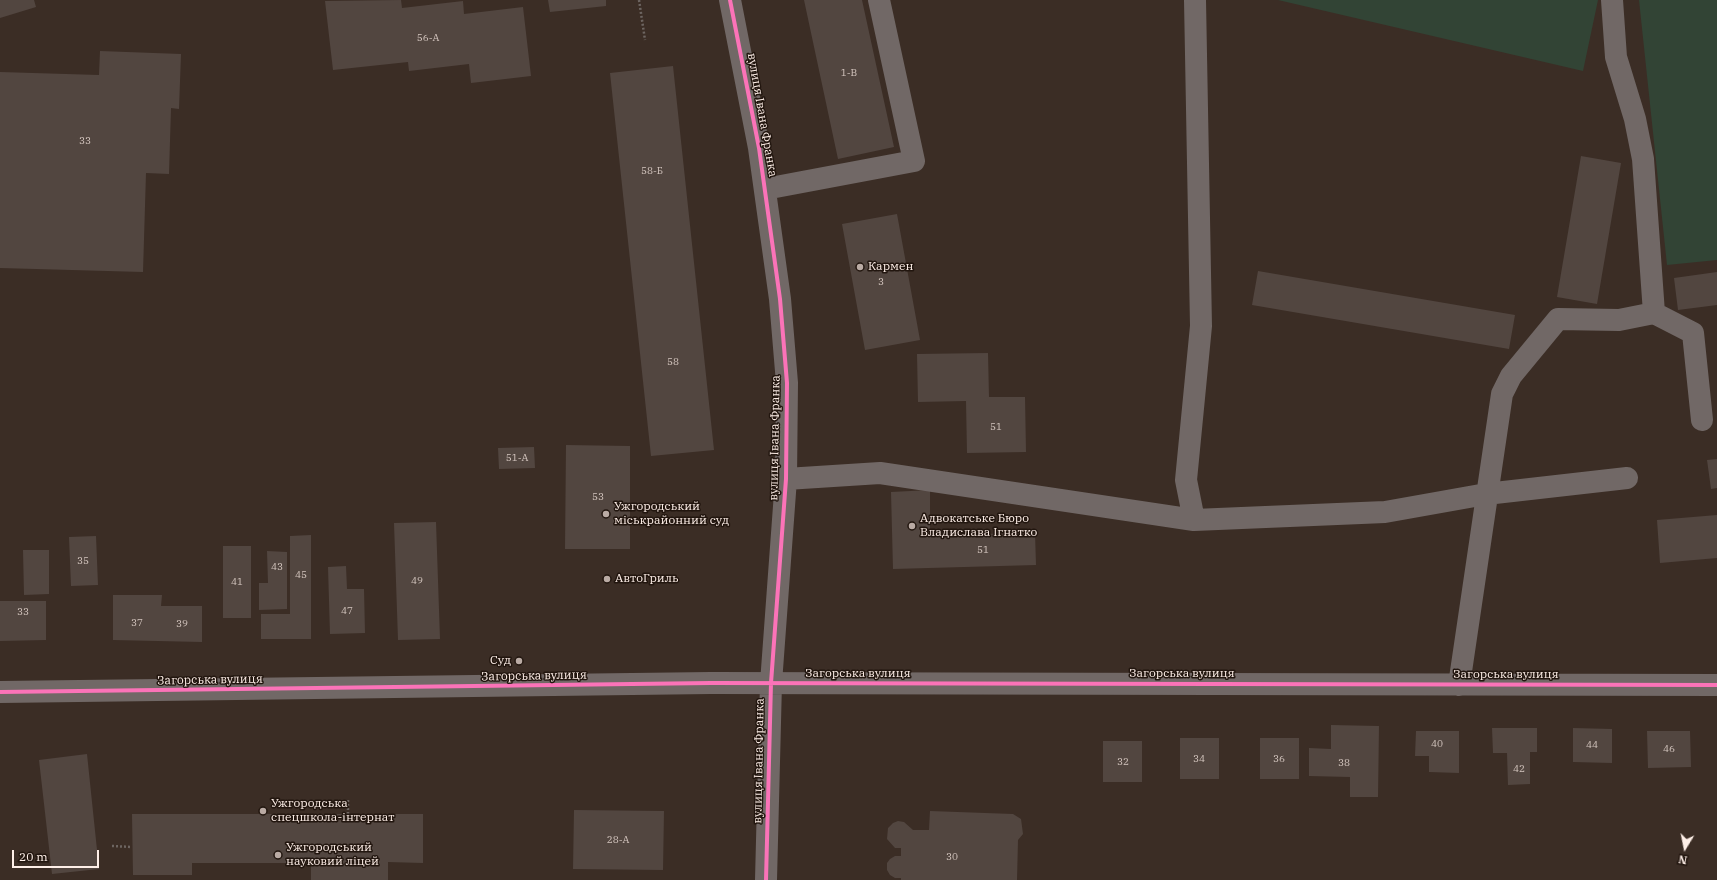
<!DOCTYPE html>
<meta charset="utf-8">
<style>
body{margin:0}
#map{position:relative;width:1717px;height:880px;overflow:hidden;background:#3b2d25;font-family:"IBM Plex Serif",serif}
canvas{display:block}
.north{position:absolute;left:1665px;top:828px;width:40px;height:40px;-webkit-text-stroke:3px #22160f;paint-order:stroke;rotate:190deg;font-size:11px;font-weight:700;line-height:16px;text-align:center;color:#feefe8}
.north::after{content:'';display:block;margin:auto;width:14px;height:18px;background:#feefe8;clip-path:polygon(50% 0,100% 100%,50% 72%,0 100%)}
.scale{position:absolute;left:12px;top:850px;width:87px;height:18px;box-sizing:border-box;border:2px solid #feefe8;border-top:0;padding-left:5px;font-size:12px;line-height:14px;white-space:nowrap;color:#feefe8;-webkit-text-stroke:3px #22160f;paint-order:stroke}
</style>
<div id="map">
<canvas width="1717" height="880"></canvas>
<div class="north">N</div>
<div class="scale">20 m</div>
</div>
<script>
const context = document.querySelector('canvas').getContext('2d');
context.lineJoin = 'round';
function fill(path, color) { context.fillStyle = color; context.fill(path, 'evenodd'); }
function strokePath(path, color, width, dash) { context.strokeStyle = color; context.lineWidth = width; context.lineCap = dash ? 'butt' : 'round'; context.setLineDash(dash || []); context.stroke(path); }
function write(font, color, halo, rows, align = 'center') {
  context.font = font + ' "IBM Plex Serif",serif'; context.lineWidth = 3; context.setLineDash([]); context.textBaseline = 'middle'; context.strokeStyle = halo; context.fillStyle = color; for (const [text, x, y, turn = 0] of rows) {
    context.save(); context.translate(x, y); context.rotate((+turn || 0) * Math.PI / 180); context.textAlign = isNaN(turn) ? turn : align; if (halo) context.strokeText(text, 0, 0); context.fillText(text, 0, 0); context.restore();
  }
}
fill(new Path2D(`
 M1278 0H1598L1583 71Z
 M1639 0H1717V260L1667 265Z`), '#324435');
fill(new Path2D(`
 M0 0H34L36 7 0 18Z
 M401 0 402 8 463 1 464 14 523 7 531 76 471 83 469 64 409 71 408 62 333 70 325 1Z
 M548 0H606V6L550 12Z
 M804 0H862L894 147 838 159Z
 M100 51 181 54 179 109 171 108 169 174 146 173 143 272 0 268V72L99 75Z
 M673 66 714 450 651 456 610 73Z
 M1581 156 1621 163 1597 304 1557 297Z
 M897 214 920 340 865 350 842 224Z
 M1258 271 1515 315 1509 349 1252 305Z
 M1717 272V305L1678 310 1674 278Z
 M988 353 989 397H1025L1026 452 967 453 966 401 918 402 917 354Z
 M566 445 630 446V549H565Z
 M534 447 535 468 499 469 498 448Z
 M1717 459V488L1711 489 1707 460Z
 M930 490V535L1035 533 1036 565 893 569 891 492Z
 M1717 515V558L1660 563 1657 520Z
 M436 522 440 639 398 640 394 523Z
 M311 535V639H261V614H290V536Z
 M96 536 98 585 71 586 69 537Z
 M223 546H251V618H223Z
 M23 550H49V594L24 595Z
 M267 551 287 552V609L259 610V583H268Z
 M346 566 347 589H364L365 633 330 634 328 567Z
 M113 595H162L161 606H202V642L113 640Z
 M0 601H46V640L0 641Z
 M1331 725 1379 726 1378 797H1350V777L1309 776V748L1331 749Z
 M1492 728H1537V752H1530V784L1508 785 1507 753H1493Z
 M1573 728 1612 729V763L1573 762Z
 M1416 731H1459V773L1429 772V756H1415Z
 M1647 731H1690L1691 767 1648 768Z
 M1180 738H1219V779H1180Z
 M1260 738H1299V779H1260Z
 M1103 741H1142V782H1103Z
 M87 754 99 869 52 874 39 760Z
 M574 810 664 811 663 870 573 869Z
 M930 811 1013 814 1021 819 1023 834 1018 840 1017 880H901V878H895L890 875 887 870V863L890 859 895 856H901V848H895L887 839 888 828 893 823 898 821 904 822 913 830H929Z
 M132 814H423V863L388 862V880H311V863H192V875H133Z`), '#524640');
strokePath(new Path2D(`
 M639 0 645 40
 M348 814V798
 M112 846 132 847`), '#6d6561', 2.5, [2, 2]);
strokePath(new Path2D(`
 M730 0 759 148 780 299 787 383 786 479 771 683 766 880
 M1612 0 1616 57 1635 119 1643 159 1654 313
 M765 189 914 161 879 0
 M786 479 880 473 1194 520 1385 512 1486 494 1627 478
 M1194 520 1186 480 1201 326 1195 0
 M1459 685 1502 394 1511 376 1558 319 1619 320 1654 313 1693 333 1702 420
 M0 692 711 683 1717 685`), '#716866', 22);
strokePath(new Path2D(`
 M730 0 759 148 780 299 787 383 786 479 771 683 766 880
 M0 692 711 683 1717 685`), '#fb73b8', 4);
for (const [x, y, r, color] of [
 [860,267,4,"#baaba4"],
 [606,514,4,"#baaba4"],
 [912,526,4,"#baaba4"],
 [607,579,4,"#baaba4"],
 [519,661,4,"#baaba4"],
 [263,811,4,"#baaba4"],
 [278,855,4,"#baaba4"]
]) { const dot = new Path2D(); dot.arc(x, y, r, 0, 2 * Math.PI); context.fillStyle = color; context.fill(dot); strokePath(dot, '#22160f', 1.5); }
write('10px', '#d3c5be', null, [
 ["56-А",428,38],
 ["1-В",849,73],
 ["33",85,141],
 ["58-Б",652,171],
 ["3",881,282],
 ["58",673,362],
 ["51",996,427],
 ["51-А",517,458],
 ["53",598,497],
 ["51",983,550],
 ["35",83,561],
 ["43",277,567],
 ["45",301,575],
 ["49",417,581],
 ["41",237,582],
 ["47",347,611],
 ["33",23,612],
 ["37",137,623],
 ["39",182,624],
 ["40",1437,744],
 ["44",1592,745],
 ["46",1669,749],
 ["34",1199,759],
 ["36",1279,759],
 ["32",1123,762],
 ["38",1344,763],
 ["42",1519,769],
 ["28-А",618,840],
 ["30",952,857]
]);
write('12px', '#feefe8', '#22160f', [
 ["вулиця Івана Франка",762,115,80],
 ["вулиця Івана Франка",775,438,-89],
 ["Загорська вулиця",858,674],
 ["Загорська вулиця",1182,674],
 ["Загорська вулиця",1506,675],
 ["Загорська вулиця",534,676,-1],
 ["Загорська вулиця",210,680,-1],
 ["вулиця Івана Франка",759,761,-89]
]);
write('12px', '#feefe8', '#22160f', [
 ["Кармен",868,267],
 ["Ужгородський",614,507],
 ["міськрайонний суд",614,521],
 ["Адвокатське Бюро",920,519],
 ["Владислава Ігнатко",920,533],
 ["АвтоГриль",615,579],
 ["Суд",511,661,"right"],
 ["Ужгородська",271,804],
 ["спецшкола-інтернат",271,818],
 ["Ужгородський",286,848],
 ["науковий ліцей",286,862]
], 'left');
</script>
